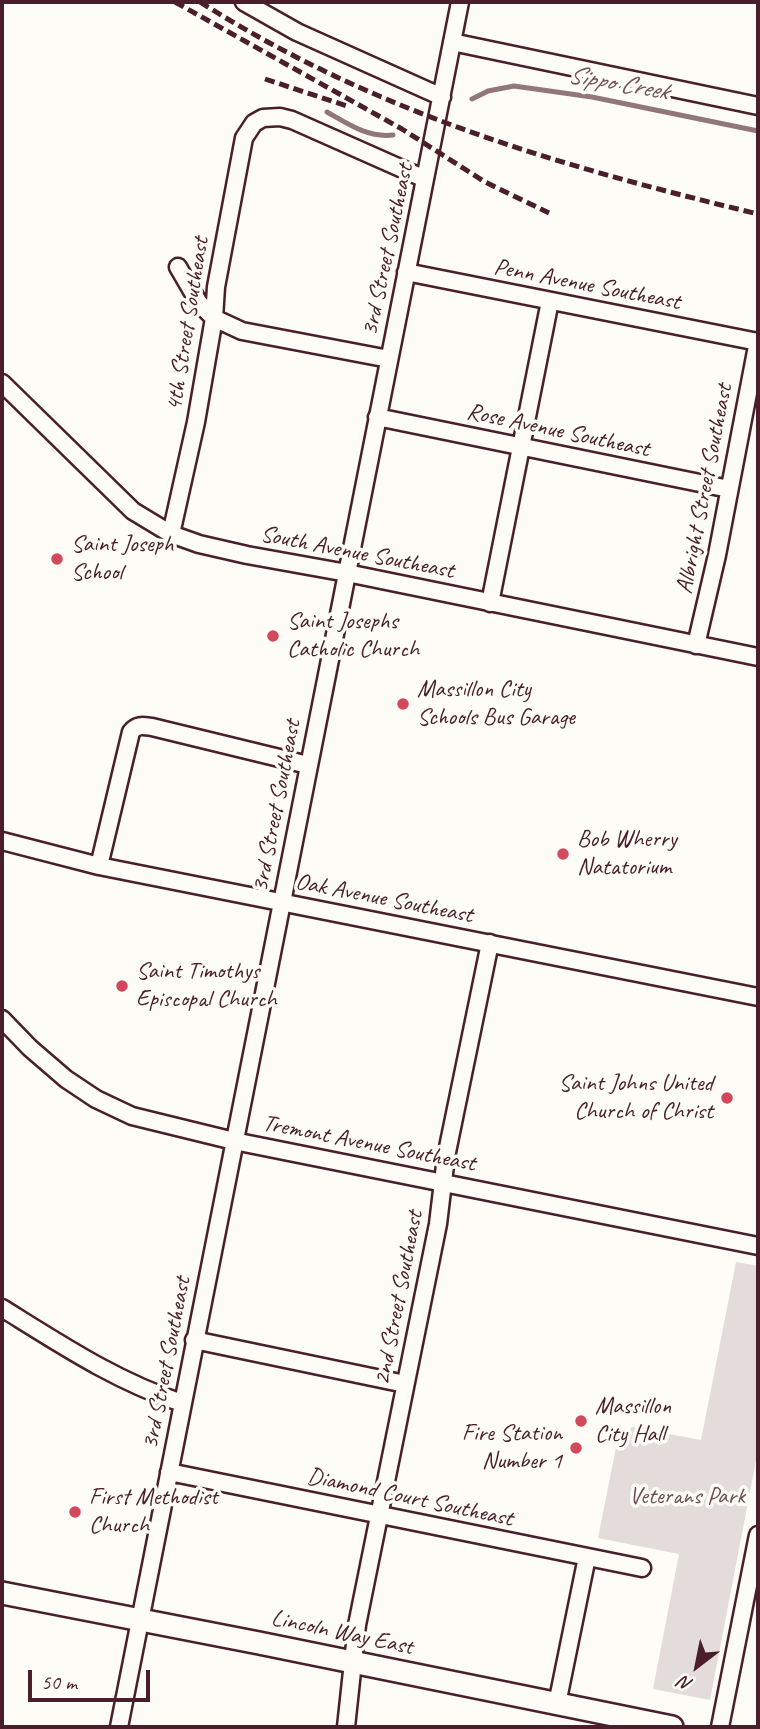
<!DOCTYPE html>
<style>
body{margin:0}
#map{position:relative;width:760px;height:1729px;overflow:hidden;background:#fdfcf7;font-family:Caveat,sans-serif}
canvas{display:block}
.frame{position:absolute;inset:0;border:4px solid #4a1f2b;pointer-events:none}
.north{position:absolute;left:662px;top:1631px;width:70px;height:70px;-webkit-text-stroke:5px #fdfcf7;paint-order:stroke;rotate:212deg;font-size:19px;font-weight:700;line-height:28px;text-align:center;color:#4a1f2b}
.north::after{content:'';display:block;margin:auto;width:24px;height:32px;background:#4a1f2b;clip-path:polygon(50% 0,100% 100%,50% 72%,0 100%)}
.scale{position:absolute;left:28px;top:1670px;width:122px;height:32px;box-sizing:border-box;border:4px solid #4a1f2b;border-top:0;padding-left:9px;font-size:21px;line-height:24px;white-space:nowrap;color:#4a1f2b;-webkit-text-stroke:5px #fdfcf7;paint-order:stroke}
</style>
<div id="map">
<canvas width="760" height="1729"></canvas>
<div class="frame"></div>
<div class="north">N</div>
<div class="scale">50 m</div>
</div>
<script>
const context = document.querySelector('canvas').getContext('2d');
context.lineJoin = 'round';
function fill(path, color) { context.fillStyle = color; context.fill(path, 'evenodd'); }
function strokePath(path, color, width, dash) { context.strokeStyle = color; context.lineWidth = width; context.lineCap = dash ? 'butt' : 'round'; context.setLineDash(dash || []); context.stroke(path); }
function write(font, color, halo, rows, align = 'center') {
  context.font = font + ' Caveat,sans-serif'; context.lineWidth = 7; context.setLineDash([]); context.textBaseline = 'middle'; context.strokeStyle = halo; context.fillStyle = color; for (const [text, x, y, turn = 0] of rows) {
    context.save(); context.translate(x, y); context.rotate((+turn || 0) * Math.PI / 180); context.textAlign = isNaN(turn) ? turn : align; if (halo) context.strokeText(text, 0, 0); context.fillText(text, 0, 0); context.restore();
  }
}
fill(new Path2D(`
 M736 1262 758 1266V1450L710 1700 653 1689 679 1554 598 1538 617 1442 632 1427 701 1440Z`), '#e3dcda');
strokePath(new Path2D(`
 M472 99 488 91 514 86 592 97 758 131
 M327 112C348 124 368 138 393 135`), '#91777b', 5);
const minor = new Path2D(`
 M244 2 297 32 442 97
 M452 42 758 106
 M178 267 199 303 214 318 242 331 389 359
 M406 272 758 342
 M2 383 133 511 171 534 199 544 247 555 347 573 758 657
 M377 417 729 489
 M171 534 196 422 214 318 216 287 244 138 254 123 263 118 280 117 292 120 425 179
 M490 603 550 301
 M696 645 717 555 758 341
 M2 841 99 866 758 997
 M99 866 131 732C137 724 144 726 152 727L308 765
 M2 1019 30 1048 66 1079 96 1099 132 1116 234 1141 758 1246
 M2 1308C60 1344 117 1382 182 1403
 M194 1340 405 1384
 M169 1472 642 1568
 M557 1704 587 1557
 M119 1727 460 2
 M346 1727 357 1625 438 1224 446 1157 490 943
 M720 1727 758 1535`);
const major = new Path2D(`
 M2 1593 259 1643 672 1727`);
strokePath(minor, '#4a1f2b', 21);
strokePath(major, '#4a1f2b', 26);
strokePath(minor, '#fdfcf7', 16);
strokePath(major, '#fdfcf7', 21);
strokePath(new Path2D(`
 M175 2 402 129 485 182 549 213
 M200 2C375 113 559 166 758 214
 M265 79 347 106`), '#4a1f2b', 5, [10, 5]);
for (const [x, y, r, color] of [
 [57,559,7,"#d1495b"],
 [273,636,7,"#d1495b"],
 [403,704,7,"#d1495b"],
 [563,854,7,"#d1495b"],
 [122,986,7,"#d1495b"],
 [727,1098,7,"#d1495b"],
 [581,1421,7,"#d1495b"],
 [576,1448,7,"#d1495b"],
 [75,1512,7,"#d1495b"]
]) { const dot = new Path2D(); dot.arc(x, y, r, 0, 2 * Math.PI); context.fillStyle = color; context.fill(dot); strokePath(dot, '#fdfcf7', 2.5); }
write('24px', '#4a1f2b', '#fdfcf7', [
 ["3rd Street Southeast",388,250,-78],
 ["Penn Avenue Southeast",587,285,11],
 ["4th Street Southeast",188,324,-81],
 ["Rose Avenue Southeast",558,431,12],
 ["Albright Street Southeast",705,489,-79],
 ["South Avenue Southeast",357,553,11],
 ["3rd Street Southeast",277,806,-79],
 ["Oak Avenue Southeast",384,899,11],
 ["Tremont Avenue Southeast",369,1144,11],
 ["2nd Street Southeast",399,1298,-79],
 ["3rd Street Southeast",167,1363,-79],
 ["Diamond Court Southeast",410,1498,12],
 ["Lincoln Way East",342,1633,12]
]);
write('24px', '#4a1f2b', '#fdfcf7', [
 ["Saint Joseph",71,545],
 ["School",71,573],
 ["Saint Josephs",287,622],
 ["Catholic Church",287,650],
 ["Massillon City",417,690],
 ["Schools Bus Garage",417,718],
 ["Bob Wherry",577,840],
 ["Natatorium",577,868],
 ["Saint Timothys",136,972],
 ["Episcopal Church",136,1000],
 ["Saint Johns United",713,1084,"right"],
 ["Church of Christ",713,1112,"right"],
 ["Massillon",595,1407],
 ["City Hall",595,1435],
 ["Fire Station",562,1434,"right"],
 ["Number 1",562,1462,"right"],
 ["First Methodist",89,1498],
 ["Church",89,1526]
], 'left');
write('24px', '#704e57', '#fdfcf7', [
 ["Veterans Park",687,1497]
]);
write('italic 26px', '#73525a', '#fdfcf7', [
 ["Sippo Creek",618,84,10]
]);
</script>
